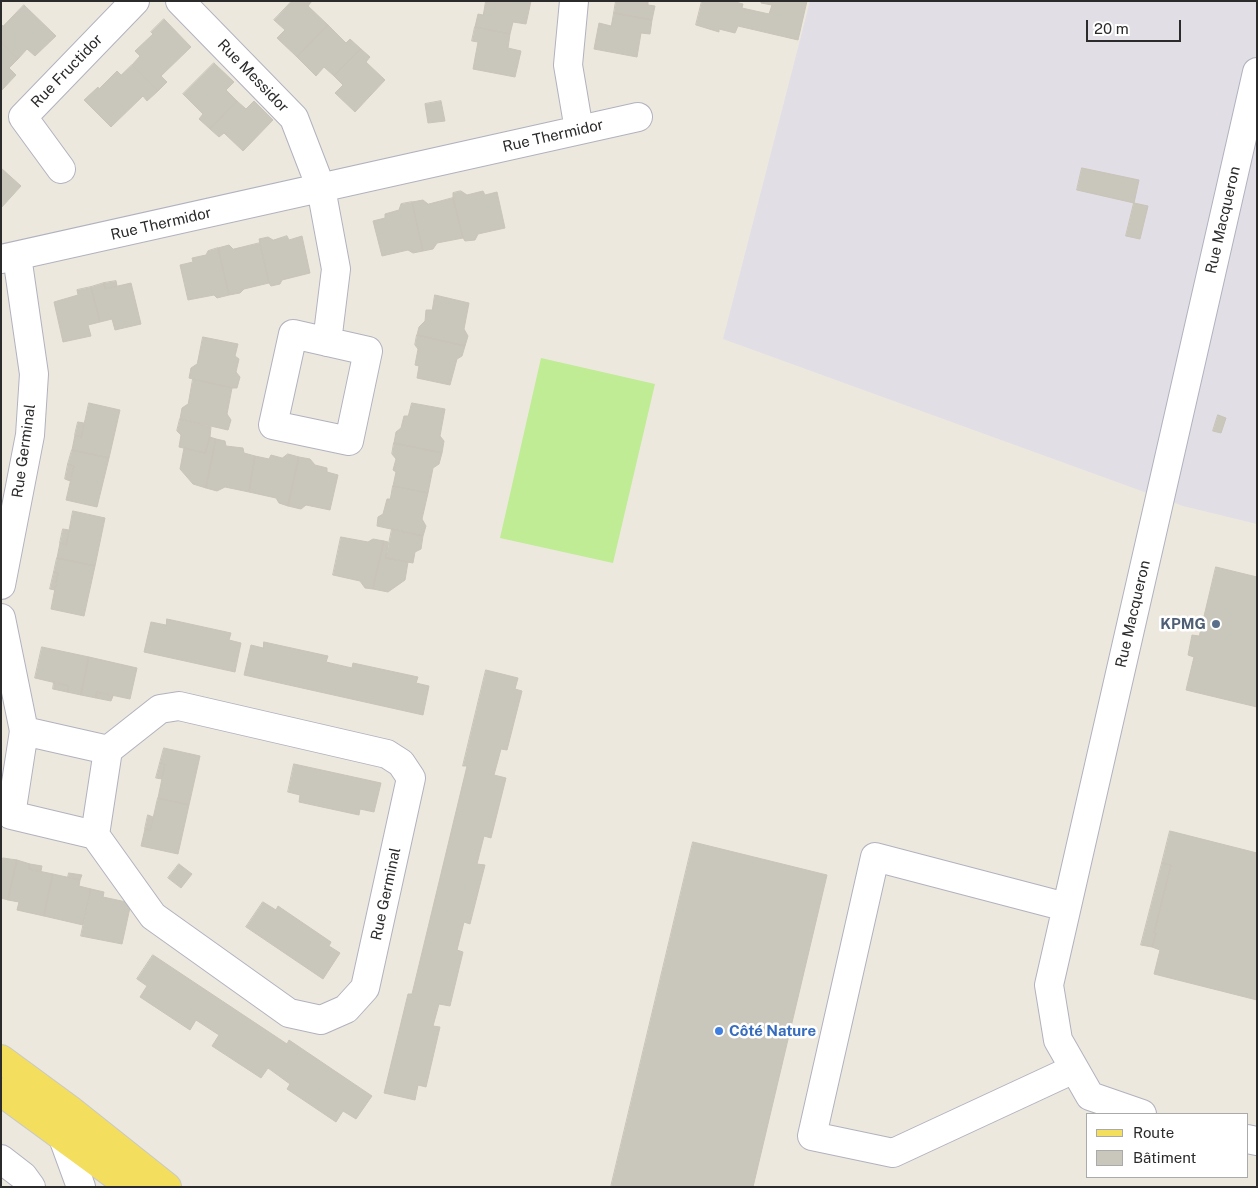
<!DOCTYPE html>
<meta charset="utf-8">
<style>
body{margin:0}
#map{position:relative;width:1258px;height:1188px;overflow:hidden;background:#ede8de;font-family:"Public Sans",sans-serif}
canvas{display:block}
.frame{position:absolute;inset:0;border:2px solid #2b2b2b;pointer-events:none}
.legend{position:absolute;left:1086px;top:1113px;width:162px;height:65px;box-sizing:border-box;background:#fff;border:1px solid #aaa;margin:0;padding:6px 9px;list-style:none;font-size:15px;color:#2b2b2b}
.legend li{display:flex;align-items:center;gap:10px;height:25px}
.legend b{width:25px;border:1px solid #aaa}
.scale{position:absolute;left:1086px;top:20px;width:95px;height:22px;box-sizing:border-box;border:2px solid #2b2b2b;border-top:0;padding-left:6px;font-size:15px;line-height:18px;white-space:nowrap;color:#2b2b2b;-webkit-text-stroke:4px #fff;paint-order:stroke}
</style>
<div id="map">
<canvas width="1258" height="1188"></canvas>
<div class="frame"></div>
<ul class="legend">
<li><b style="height:6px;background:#f3de5d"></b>Route</li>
<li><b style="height:14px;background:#c9c6bc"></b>Bâtiment</li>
</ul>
<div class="scale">20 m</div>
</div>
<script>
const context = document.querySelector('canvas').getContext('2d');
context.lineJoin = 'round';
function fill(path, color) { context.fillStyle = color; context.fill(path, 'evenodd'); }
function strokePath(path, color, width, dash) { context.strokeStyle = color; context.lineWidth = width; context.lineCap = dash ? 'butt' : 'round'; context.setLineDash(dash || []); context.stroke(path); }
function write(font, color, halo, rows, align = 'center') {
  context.font = font + ' "Public Sans",sans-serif'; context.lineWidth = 5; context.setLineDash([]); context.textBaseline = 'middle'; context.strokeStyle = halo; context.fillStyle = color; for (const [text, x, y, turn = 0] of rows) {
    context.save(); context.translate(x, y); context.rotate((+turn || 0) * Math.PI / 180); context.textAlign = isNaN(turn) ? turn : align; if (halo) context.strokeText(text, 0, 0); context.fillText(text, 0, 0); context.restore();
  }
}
fill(new Path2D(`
 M810 1H1257V524L1183 506 723 339Z`), '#e1dee6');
fill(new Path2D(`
 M541 358 655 384 613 563 500 538Z`), '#bfec95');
const building = new Path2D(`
 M292 1H312L308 6 328 25 297 57 277 38 285 30 274 20Z
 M486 1H531L526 24 513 22 510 34 475 27 478 14 483 15Z
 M616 1H648V5L655 6 652 20 614 13Z
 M702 1H732L743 4 742 8 769 14 772 5 761 3V1H807L798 40 738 26 735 33 719 29V32L696 25Z
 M24 5 56 36 35 56 27 49 18 59 1 42V24L3 26Z
 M614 13 652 20 650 34 641 33 637 57 594 49 599 23 611 26Z
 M164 19 191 47 161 76 167 82 158 91 132 65 140 56 135 51 153 34 151 32Z
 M328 25 346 43 350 39 361 49 334 76 324 67 316 76 297 57Z
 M475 27 510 34 508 48 521 51 515 77 473 69 478 42 472 41Z
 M1 42 18 59 9 68 16 75 1 91Z
 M361 49 370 57 366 62 385 80 355 112 335 93 343 85 334 76Z
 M214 63 234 82 226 90 237 101 210 129 199 119 203 114 183 94Z
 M132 65 158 91 147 101 143 96 111 127 84 100 98 87 99 89 117 71 121 75Z
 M237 101 246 109 254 101 273 120 243 151 224 133 219 137 210 129Z
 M441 101 445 121 428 123 425 104Z
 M1 168 21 186 1 208Z
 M1082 168 1139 180 1134 203 1077 190Z
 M461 191 467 195 483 191 485 195 497 192 505 228 478 234 475 240 465 241 463 238 453 198V193Z
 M453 198 463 238 437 243 433 249 423 251 412 202 423 200 428 204Z
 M412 202 423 251 413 253 408 250 382 256 373 221 385 218V214L399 210 401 204Z
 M1134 203 1148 206 1140 239 1126 236Z
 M287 236 289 240 302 236 310 273 282 280 280 284 271 286 269 283 259 239 268 237 273 240Z
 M260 243 269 283 244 289 240 293 229 295 218 248 229 245 233 249Z
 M218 248 229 295 217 298 214 295 188 300 180 265 193 262 192 258 206 255 208 251Z
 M116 281 117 286 105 289 104 283Z
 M104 283 105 289 131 283 141 324 115 330 112 319 100 322 91 287Z
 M91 287 100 322 88 325 91 336 63 342 54 302 78 295 77 290Z
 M435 295 469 303 464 329 468 336 465 346 417 335 419 327 425 321 426 310H432Z
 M417 335 465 346 462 356 457 359 450 385 417 378 419 366 415 365 418 349 415 345Z
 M203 337 238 344 235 356 239 359 236 372 240 377 237 388H232L189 378 191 368 197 364Z
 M193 379 232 388 227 414 231 420 228 430 180 419 182 408 188 404Z
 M89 403 120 410 109 458 72 450 75 435 81 437Z
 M412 403 445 409 440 436 444 441 442 453 394 443 396 432 401 428 404 416H408Z
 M1218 415 1226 418 1221 433 1213 431Z
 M180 419 211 427 210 437 205 453 179 447 181 435 177 431Z
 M78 422 84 423 81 437 75 435Z
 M210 437 216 439 206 488 193 484 180 469 184 448 205 453Z
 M216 439 225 441 226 446 243 448 244 453 255 456 249 492 225 487 217 491 206 488Z
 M394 443 442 453 439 464 433 468 428 493 393 486 396 472 393 470 396 459 392 454Z
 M72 450 109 458 97 507 66 500 74 466 68 464Z
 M288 454 299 457 288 506 279 503 276 498 249 492 255 456 269 459 271 455 282 458Z
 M299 457 310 459 315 465 327 468V472L338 475 330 510 306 505 301 509 288 506Z
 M68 464 74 466 70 481 65 479Z
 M393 486 428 493 422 519 426 526 423 536 377 526 378 517 383 514 387 499H390Z
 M73 511 105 518 95 566 57 558 60 543 66 545Z
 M63 529 69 530 66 545 60 543Z
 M392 529 423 536 421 549 415 552 413 563 386 558Z
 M341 537 368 542 373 539 384 541 373 589 365 588 360 581 333 575Z
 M384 541 388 542 386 558 408 562 405 580 388 592 373 589Z
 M57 558 95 566 84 616 51 609 58 573 54 572Z
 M1216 567 1257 577V707L1186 690 1194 657 1188 655 1192 635 1199 636Z
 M54 572 58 573 55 590 50 589Z
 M167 619 231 633 229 640 241 643 235 672 144 652 151 622 166 625Z
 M264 642 328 656 326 662 352 668 353 663 418 677 416 683 429 686 423 715 244 675 251 645 263 648Z
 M42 647 89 657 81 695 67 692 69 686 35 678Z
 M89 657 137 668 130 699 97 692 96 698 81 695Z
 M486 670 518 678 515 689 522 691 507 750 501 749 494 775 506 778 491 838 484 836 477 864 485 865 470 924 464 922 457 950 463 952 450 1006 439 1004 433 1026 440 1027 426 1087 418 1085 415 1100 384 1093 408 994H412L467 766H463Z
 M54 682 69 686 67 692 53 689Z
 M97 692 113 696 111 701 96 698Z
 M164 748 200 756 189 805 158 798 165 764 160 763Z
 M160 763 165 764 162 779 156 778Z
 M294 764 381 783 374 812 360 809 359 815 299 802 300 795 288 792Z
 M158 798 189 805 178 854 141 846 145 829 150 830Z
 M148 815 153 817 150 830 145 829Z
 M1170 831 1257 853V1000L1154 974 1160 950 1152 947 1156 933H1154L1171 865 1162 863Z
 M693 842 827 875 753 1187H611Z
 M3 858 17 860 8 900 1 898V863Z
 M17 860 30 864 29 869 53 874 44 916 17 910 19 902 8 900Z
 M1162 863 1171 865 1154 933H1156L1152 947 1141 945Z
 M30 864 42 866 41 871 29 869Z
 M179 864 192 874 181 888 168 878Z
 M69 873 82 875 80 880 68 877Z
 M53 874 80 880 79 886 91 889 83 925 44 916Z
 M91 889 104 892 103 897 131 903 122 944 81 936Z
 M263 902 276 910 278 906 331 942 329 946 340 953 323 979 246 927Z
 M153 955 287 1044 289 1040 372 1096 356 1119 343 1111 336 1122 287 1089 290 1084 268 1068 261 1078 212 1046 219 1035 196 1020 190 1030 140 997 147 986 137 979Z`);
fill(building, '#c9c6bc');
strokePath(building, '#c9c4b7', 1);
const minor = new Path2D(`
 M180 1 294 118 321 188 336 269 327 342
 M574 1 568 65 579 130
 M61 169 23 117 135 1
 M1 259 638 117
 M293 334 368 351 349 441 273 425Z
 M1 585 30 435 34 374 17 256
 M1 618 24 731
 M179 706 387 754 401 763 411 778 365 988 346 1009 321 1020 289 1013 153 916 95 835 108 750 160 709Z
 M95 835 11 815 24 731 108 750
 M1066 907 875 857 812 1136 893 1153 1074 1069
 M1142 1114 1090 1096 1058 1040 1049 985 1257 72
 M62 1135 81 1187
 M1247 1139 1257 1141
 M1 1159 23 1176 31 1187`);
const major = new Path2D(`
 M1 1059 69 1109 167 1187
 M1 1092 131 1187`);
strokePath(minor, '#b1b2bf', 30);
strokePath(major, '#c8c8c8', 30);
strokePath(minor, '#fff', 28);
strokePath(major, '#f3de5d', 28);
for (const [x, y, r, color] of [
 [1216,624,5,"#5c6f8a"],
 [719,1031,5,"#3f7fe0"]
]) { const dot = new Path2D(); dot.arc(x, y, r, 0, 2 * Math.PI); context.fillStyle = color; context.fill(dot); strokePath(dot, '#fff', 2); }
write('15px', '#2b2b2b', '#fff', [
 ["Rue Fructidor",67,71,-46],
 ["Rue Messidor",253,76,46],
 ["Rue Thermidor",553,136,-13],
 ["Rue Macqueron",1223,220,-77],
 ["Rue Thermidor",161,224,-13],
 ["Rue Germinal",24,451,-82],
 ["Rue Macqueron",1133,614,-77],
 ["Rue Germinal",386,894,-78]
]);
write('bold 15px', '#4e5e75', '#fff', [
 ["KPMG",1206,624]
], 'right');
write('bold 15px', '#366cbe', '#fff', [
 ["Côté Nature",729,1031]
], 'left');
</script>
